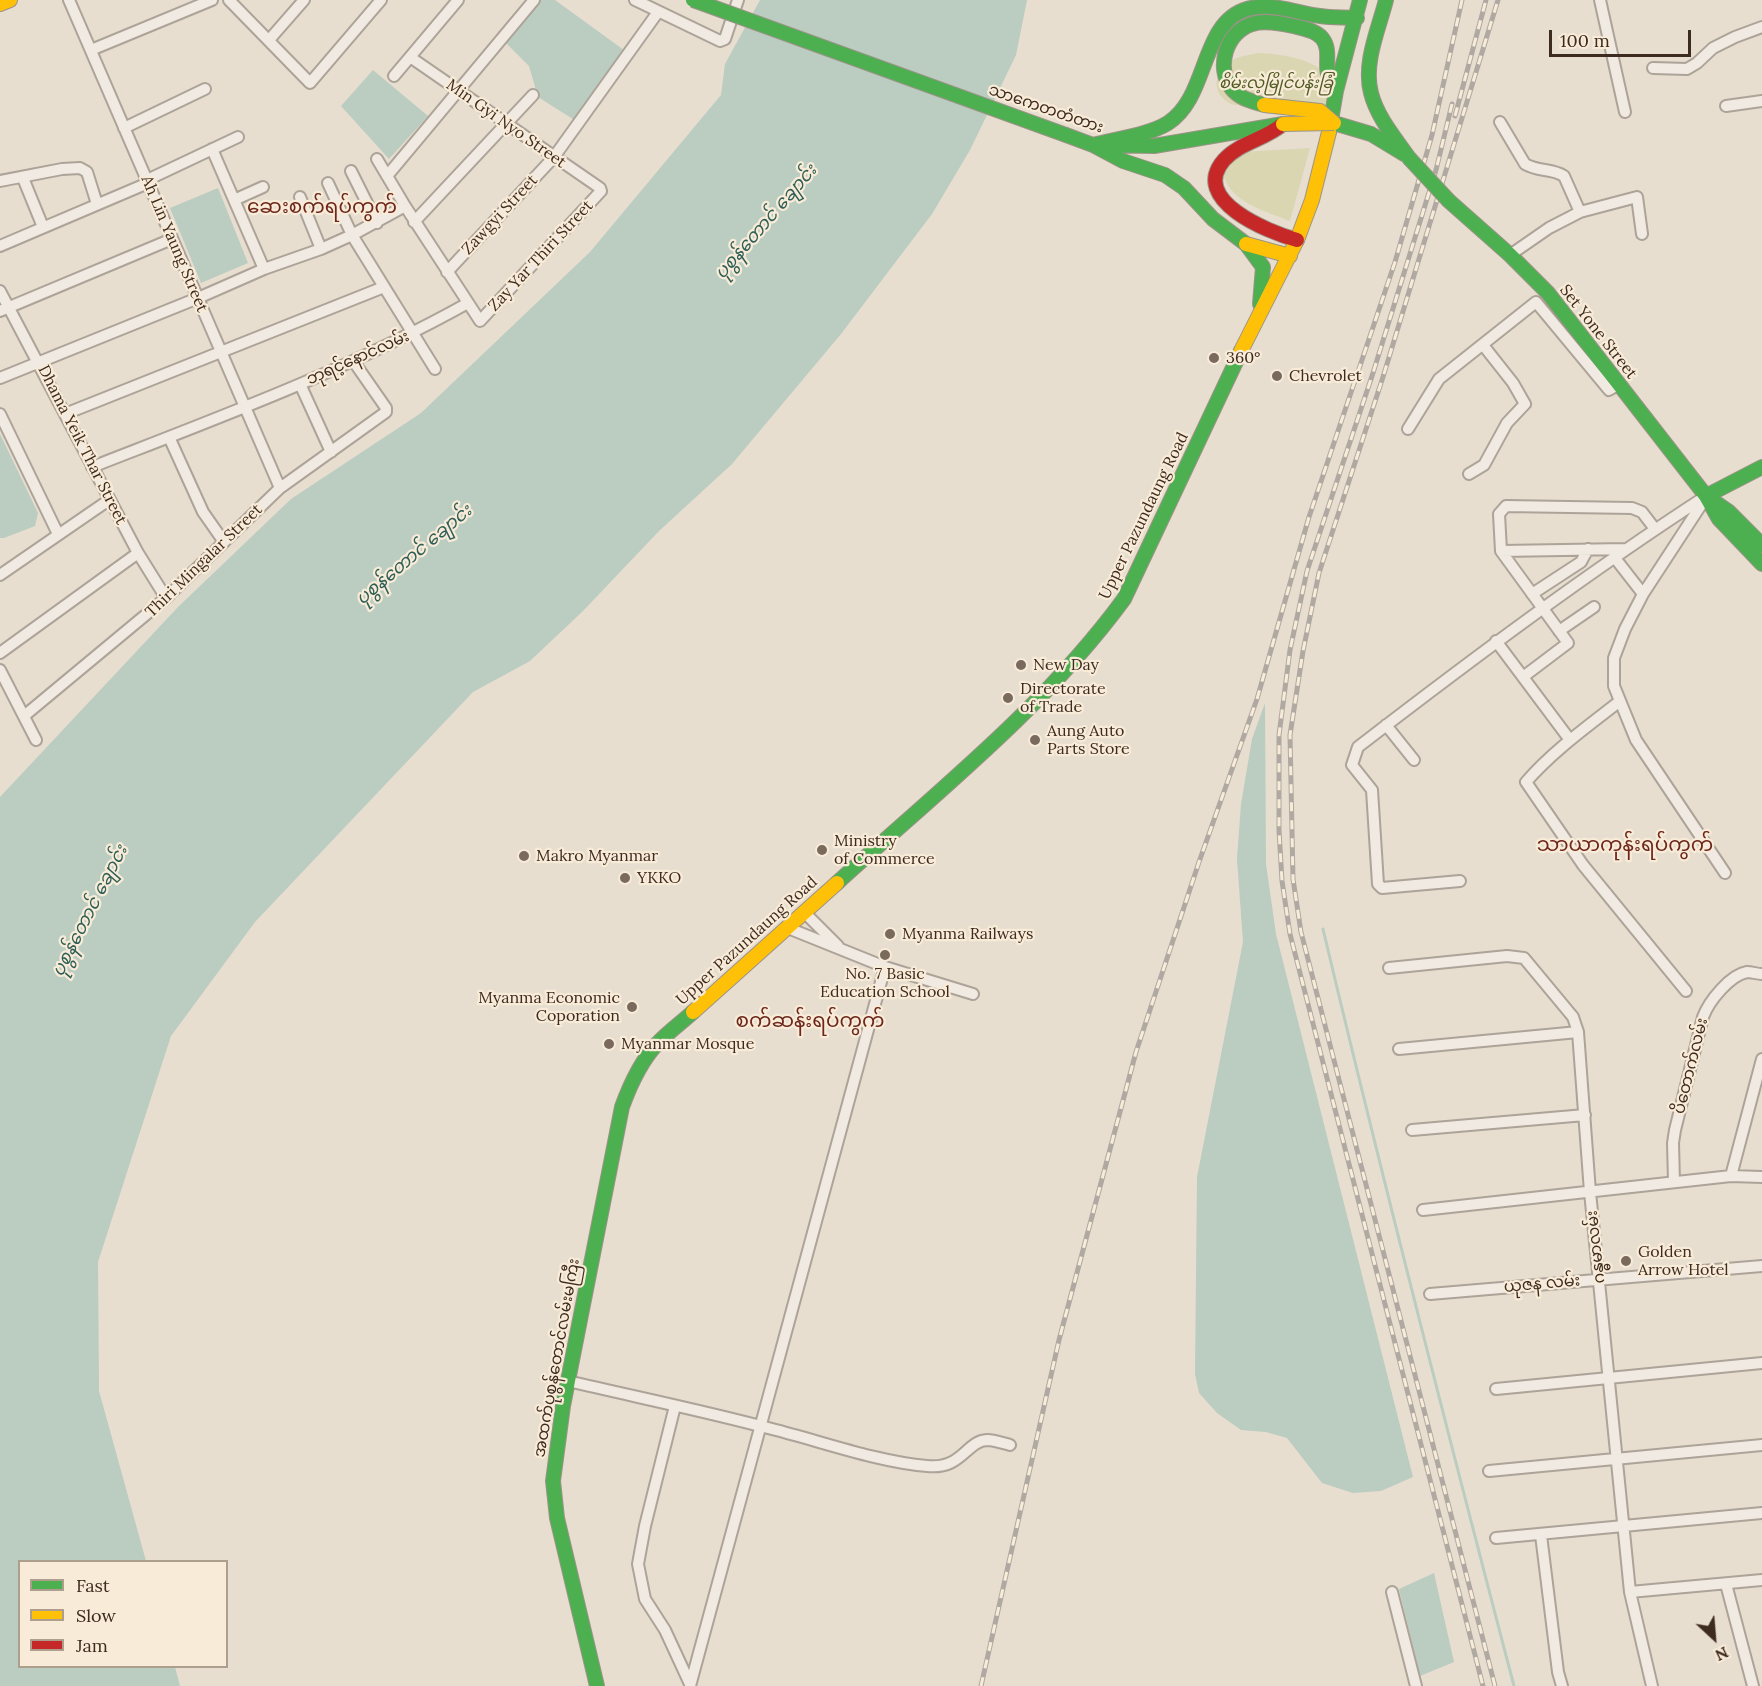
<!DOCTYPE html>
<meta charset="utf-8">
<style>
body{margin:0}
#map{position:relative;width:1762px;height:1686px;overflow:hidden;background:#e7ded0;font-family:Lora,serif}
canvas{display:block}
.legend{position:absolute;left:18px;top:1560px;width:210px;height:108px;box-sizing:border-box;background:#f8ebd7;border:2px solid #ae9e8d;margin:0;padding:8px 10px;list-style:none;font-size:18px;color:#3e2b1f}
.legend li{display:flex;align-items:center;gap:12px;height:30px}
.legend b{width:30px;border:2px solid #ae9e8d}
.north{position:absolute;left:1684px;top:1608px;width:60px;height:60px;-webkit-text-stroke:4px #f8ebd7;paint-order:stroke;rotate:154deg;font-size:16px;font-weight:700;line-height:24px;text-align:center;color:#3e2b1f}
.north::after{content:'';display:block;margin:auto;width:21px;height:27px;background:#3e2b1f;clip-path:polygon(50% 0,100% 100%,50% 72%,0 100%)}
.scale{position:absolute;left:1549px;top:30px;width:142px;height:27px;box-sizing:border-box;border:3px solid #3e2b1f;border-top:0;padding-left:8px;font-size:18px;line-height:21px;white-space:nowrap;color:#3e2b1f;-webkit-text-stroke:4px #f8ebd7;paint-order:stroke}
</style>
<div id="map">
<canvas width="1762" height="1686"></canvas>
<ul class="legend">
<li><b style="height:8px;background:#4caf50"></b>Fast</li>
<li><b style="height:8px;background:#ffc107"></b>Slow</li>
<li><b style="height:8px;background:#c62828"></b>Jam</li>
</ul>
<div class="north">N</div>
<div class="scale">100 m</div>
</div>
<script>
const context = document.querySelector('canvas').getContext('2d');
context.lineJoin = 'round';
function fill(path, color) { context.fillStyle = color; context.fill(path, 'evenodd'); }
function strokePath(path, color, width, dash) { context.strokeStyle = color; context.lineWidth = width; context.lineCap = dash ? 'butt' : 'round'; context.setLineDash(dash || []); context.stroke(path); }
function write(font, color, halo, rows, align = 'center') {
  context.font = font + ' Lora,"Noto Sans Myanmar",serif'; context.lineWidth = 4.5; context.setLineDash([]); context.textBaseline = 'middle'; context.strokeStyle = halo; context.fillStyle = color; for (const [text, x, y, turn = 0] of rows) {
    context.save(); context.translate(x, y); context.rotate((+turn || 0) * Math.PI / 180); context.textAlign = isNaN(turn) ? turn : align; if (halo) context.strokeText(text, 0, 0); context.fillText(text, 0, 0); context.restore();
  }
}
fill(new Path2D(`
 M1258 53C1286 54 1311 59 1332 77L1324 122 1231 104C1211 94 1213 73 1230 62 1238 56 1249 55 1258 53Z
 M1310 148 1290 221C1265 211 1231 203 1223 174L1241 152Z`), '#dad6b2');
fill(new Path2D(`
 M539 0H555L628 53 576 121 538 97 529 66 505 42Z
 M760 0H1027L1016 55 970 150 932 214 841 334 732 464 659 531 583 611 530 661 473 692 255 922 171 1036 98 1262 99 1391 146 1561 20 1562V1666L175 1667 180 1686H0V797L178 607 291 499 421 413 590 252 721 95 725 64Z
 M373 70 428 116 389 159 341 106Z
 M218 188 248 263 201 283 170 208Z
 M0 434 38 513 35 526 4 538H0Z
 M1265 703 1266 864 1276 934 1413 1477 1381 1491 1353 1493 1322 1483 1287 1438 1266 1432 1241 1430 1217 1413 1199 1393 1195 1374 1197 1177 1243 942 1237 859 1241 804 1252 739Z
 M1434 1573 1454 1662 1420 1676 1399 1589Z`), '#bbccc1');
strokePath(new Path2D(`
 M1323 929C1383 1182 1448 1434 1514 1686`), '#bbccc1', 3);
const street = new Path2D(`
 M69 0 280 488
 M229 0 310 83 381 0
 M635 0 720 41 725 39 738 0
 M1600 0 1625 112
 M269 40 304 0
 M91 50 212 0
 M1653 68 1687 69 1697 63 1713 48 1735 37 1762 27
 M394 76 458 0
 M1726 106 1762 101
 M1500 122 1525 164C1538 172 1552 168 1564 176L1580 212
 M124 128 205 89
 M212 149 264 269
 M377 159 405 206 480 321 601 191 600 188 410 57
 M351 171 377 223
 M387 176 534 0
 M23 178 43 227
 M147 180 238 137
 M0 181 62 169 80 168 87 172 97 204
 M328 183 352 235 435 369
 M300 197 321 249
 M234 200 263 187
 M414 222 533 95
 M0 246 148 183
 M1510 255 1549 228 1580 212 1637 197 1642 234
 M447 272 554 157 658 12
 M0 291 138 553 166 598
 M0 311 172 239
 M0 378 198 298 264 269 321 249 352 235 405 206
 M300 384 331 452
 M0 414 58 534
 M65 414 384 287
 M1408 429 1439 379 1536 302 1609 390 1618 385
 M169 437 203 512 224 542
 M92 467C220 417 348 370 468 303
 M1469 474 1484 465 1507 423 1525 404 1513 383 1483 345
 M1705 499 1643 594 1625 629 1614 658V686L1636 740 1725 873
 M1501 551 1626 549
 M1615 558 1643 594
 M0 575 109 500
 M1532 594 1581 562 1588 549
 M1559 631 1594 607
 M1496 641 1570 740
 M0 653 138 553
 M0 670 36 740
 M1523 677 1568 643 1501 551 1499 514 1506 506 1632 508 1642 512 1655 529
 M1620 701C1588 726 1553 751 1526 782L1583 865 1686 991
 M24 716 166 598 280 488 386 412V408L354 362
 M1386 725 1414 760
 M1460 881 1382 888 1378 884 1372 790 1352 765 1358 747C1471 660 1586 574 1706 496
 M805 913 838 946
 M788 928 885 967 973 994
 M1389 968 1507 956 1524 958 1573 1017 1578 1032 1590 1192 1630 1592 1652 1686
 M1399 1049 1578 1032
 M1412 1130 1585 1115
 M1731 1176 1762 1059
 M1674 1182 1673 1143 1675 1130 1703 1017C1709 1001 1730 975 1747 972 1752 972 1757 974 1762 974
 M1423 1210 1731 1176 1762 1177
 M1430 1294 1762 1266
 M568 1381C636 1397 705 1411 772 1429 820 1441 878 1462 927 1466 962 1470 966 1441 987 1440 994 1440 1003 1443 1010 1445
 M1496 1389 1762 1363
 M675 1406 645 1526 638 1564 645 1599 665 1630 690 1684
 M1489 1471 1762 1445
 M1541 1535 1558 1672 1562 1686
 M1496 1538 1762 1513
 M1726 1584 1753 1686
 M1392 1592 1416 1686
 M1630 1592 1762 1580
 M690 1686 885 967`);
const fast = new Path2D(`
 M1386 0C1379 28 1363 63 1371 93 1377 117 1395 138 1409 158
 M1264 105C1252 101 1240 99 1232 89 1215 68 1226 32 1252 24 1265 20 1280 23 1293 26 1302 28 1315 30 1322 38 1331 49 1325 63 1328 74 1330 80 1334 85 1336 91
 M1334 123 1371 134 1404 154
 M1329 132 1336 91 1360 0
 M1066 135 1093 145 1154 146 1283 124
 M1093 145C1115 139 1149 135 1168 123 1209 97 1200 23 1247 9 1272 2 1296 13 1320 16 1332 18 1345 17 1357 18
 M1093 145 1123 161 1165 175 1184 188 1213 219 1246 244 1263 267 1260 304
 M1449 201 1510 255 1548 293 1706 496 1719 519 1762 564
 M1706 496 1762 467
 M1709 498 1728 511 1762 545
 M837 883C937 792 1044 708 1124 599L1241 351
 M597 1686 557 1518 553 1481 563 1406 622 1107C630 1085 640 1062 657 1044 667 1033 681 1023 693 1012`);
const slow = new Path2D(`
 M0 4 10 0
 M1246 244 1290 256
 M1241 351 1297 240 1312 200 1329 132
 M693 1012 837 883`);
const jam = new Path2D(`
 M1283 124C1266 139 1239 143 1224 160 1189 200 1268 232 1297 240`);
strokePath(street, '#ada398', 14);
strokePath(fast, '#9c9388', 16);
strokePath(slow, '#9c9388', 16);
strokePath(jam, '#9c9388', 16);
strokePath(street, '#f0eae2', 10);
strokePath(fast, '#4caf50', 14);
strokePath(slow, '#ffc107', 14);
strokePath(jam, '#c62828', 14);
const rail = new Path2D(`
 M1452 104 1436 170 1373 373 1307 571 1290 650 1279 735V830L1282 881 1290 934 1483 1686
 M1455 116 1486 0
 M981 1686 1059 1340 1136 1052 1199 862 1257 699 1309 517 1395 262 1432 135 1462 0
 M1495 1686 1301 932 1293 879 1290 735 1303 651 1319 573 1383 377 1498 0`);
strokePath(rail, '#afa9a2', 5);
strokePath(rail, '#f8ebd7', 3, [9]);
const fastBridge = new Path2D(`
 M693 0 1066 135
 M1409 158 1449 201`);
const slowBridge = new Path2D(`
 M1264 105 1320 111 1334 123
 M1283 124 1334 123`);
strokePath(fastBridge, '#9c9388', 16, []);
strokePath(slowBridge, '#9c9388', 16, []);
strokePath(fastBridge, '#4caf50', 14);
strokePath(slowBridge, '#ffc107', 14);
for (const [x, y, r, color] of [
 [1214,358,6,"#796a5d"],
 [1277,376,6,"#796a5d"],
 [1021,665,6,"#796a5d"],
 [1008,698,6,"#796a5d"],
 [1035,740,6,"#796a5d"],
 [822,850,6,"#796a5d"],
 [524,856,6,"#796a5d"],
 [625,878,6,"#796a5d"],
 [890,934,6,"#796a5d"],
 [885,955,6,"#796a5d"],
 [632,1007,6,"#796a5d"],
 [609,1044,6,"#796a5d"],
 [1626,1261,6,"#796a5d"]
]) { const dot = new Path2D(); dot.arc(x, y, r, 0, 2 * Math.PI); context.fillStyle = color; context.fill(dot); strokePath(dot, '#f8ebd7', 2); }
write('italic 16px', '#525b24', '#f8ebd7', [
 ["စိမ်းလဲ့မြိုင်ပန်းခြံ",1276,83]
]);
write('16px', '#3e2b1f', '#f8ebd7', [
 ["သာကေတတံတား",1046,109,19],
 ["Min Gyi Nyo Street",506,124,35],
 ["Zawgyi Street",500,215,-47],
 ["Ah Lin Yaung Street",174,244,67],
 ["Zay Yar Thiri Street",541,256,-47],
 ["Set Yone Street",1598,332,52],
 ["ဘုရင့်နောင်လမ်း",358,358,-24],
 ["Dhama Yeik Thar Street",82,445,63],
 ["Upper Pazundaung Road",1144,516,-64],
 ["Thiri Mingalar Street",204,561,-44],
 ["Upper Pazundaung Road",747,941,-42],
 ["ပိတောက်လမ်း",1691,1066,-76],
 ["ဂန္ဓမာလမ်း",1596,1247,-96],
 ["ယုဇန လမ်း",1542,1284,-5],
 ["အထက်ပုစွန်တောင်လမ်းမကြီး",557,1358,-80]
]);
write('16px', '#3e2b1f', '#f8ebd7', [
 ["360°",1226,358],
 ["Chevrolet",1289,376],
 ["New Day",1033,665],
 ["Directorate",1020,689],
 ["of Trade",1020,707],
 ["Aung Auto",1047,731],
 ["Parts Store",1047,749],
 ["Ministry",834,841],
 ["of Commerce",834,859],
 ["Makro Myanmar",536,856],
 ["YKKO",637,878],
 ["Myanma Railways",902,934],
 ["No. 7 Basic",885,974,"center"],
 ["Education School",885,992,"center"],
 ["Myanma Economic",620,998,"right"],
 ["Coporation",620,1016,"right"],
 ["Myanmar Mosque",621,1044],
 ["Golden",1638,1252],
 ["Arrow Hotel",1638,1270]
], 'left');
write('italic 18px', '#2d5e57', '#f8ebd7', [
 ["ပုစွန်တောင် ချောင်း",766,222,-49],
 ["ပုစွန်တောင် ချောင်း",414,555,-40],
 ["ပုစွန်တောင် ချောင်း",90,911,-63]
]);
write('20px', '#6d261c', '#f8ebd7', [
 ["ဆေးစက်ရပ်ကွက်",322,207],
 ["သာယာကုန်းရပ်ကွက်",1625,845],
 ["စက်ဆန်းရပ်ကွက်",810,1021]
]);
</script>
